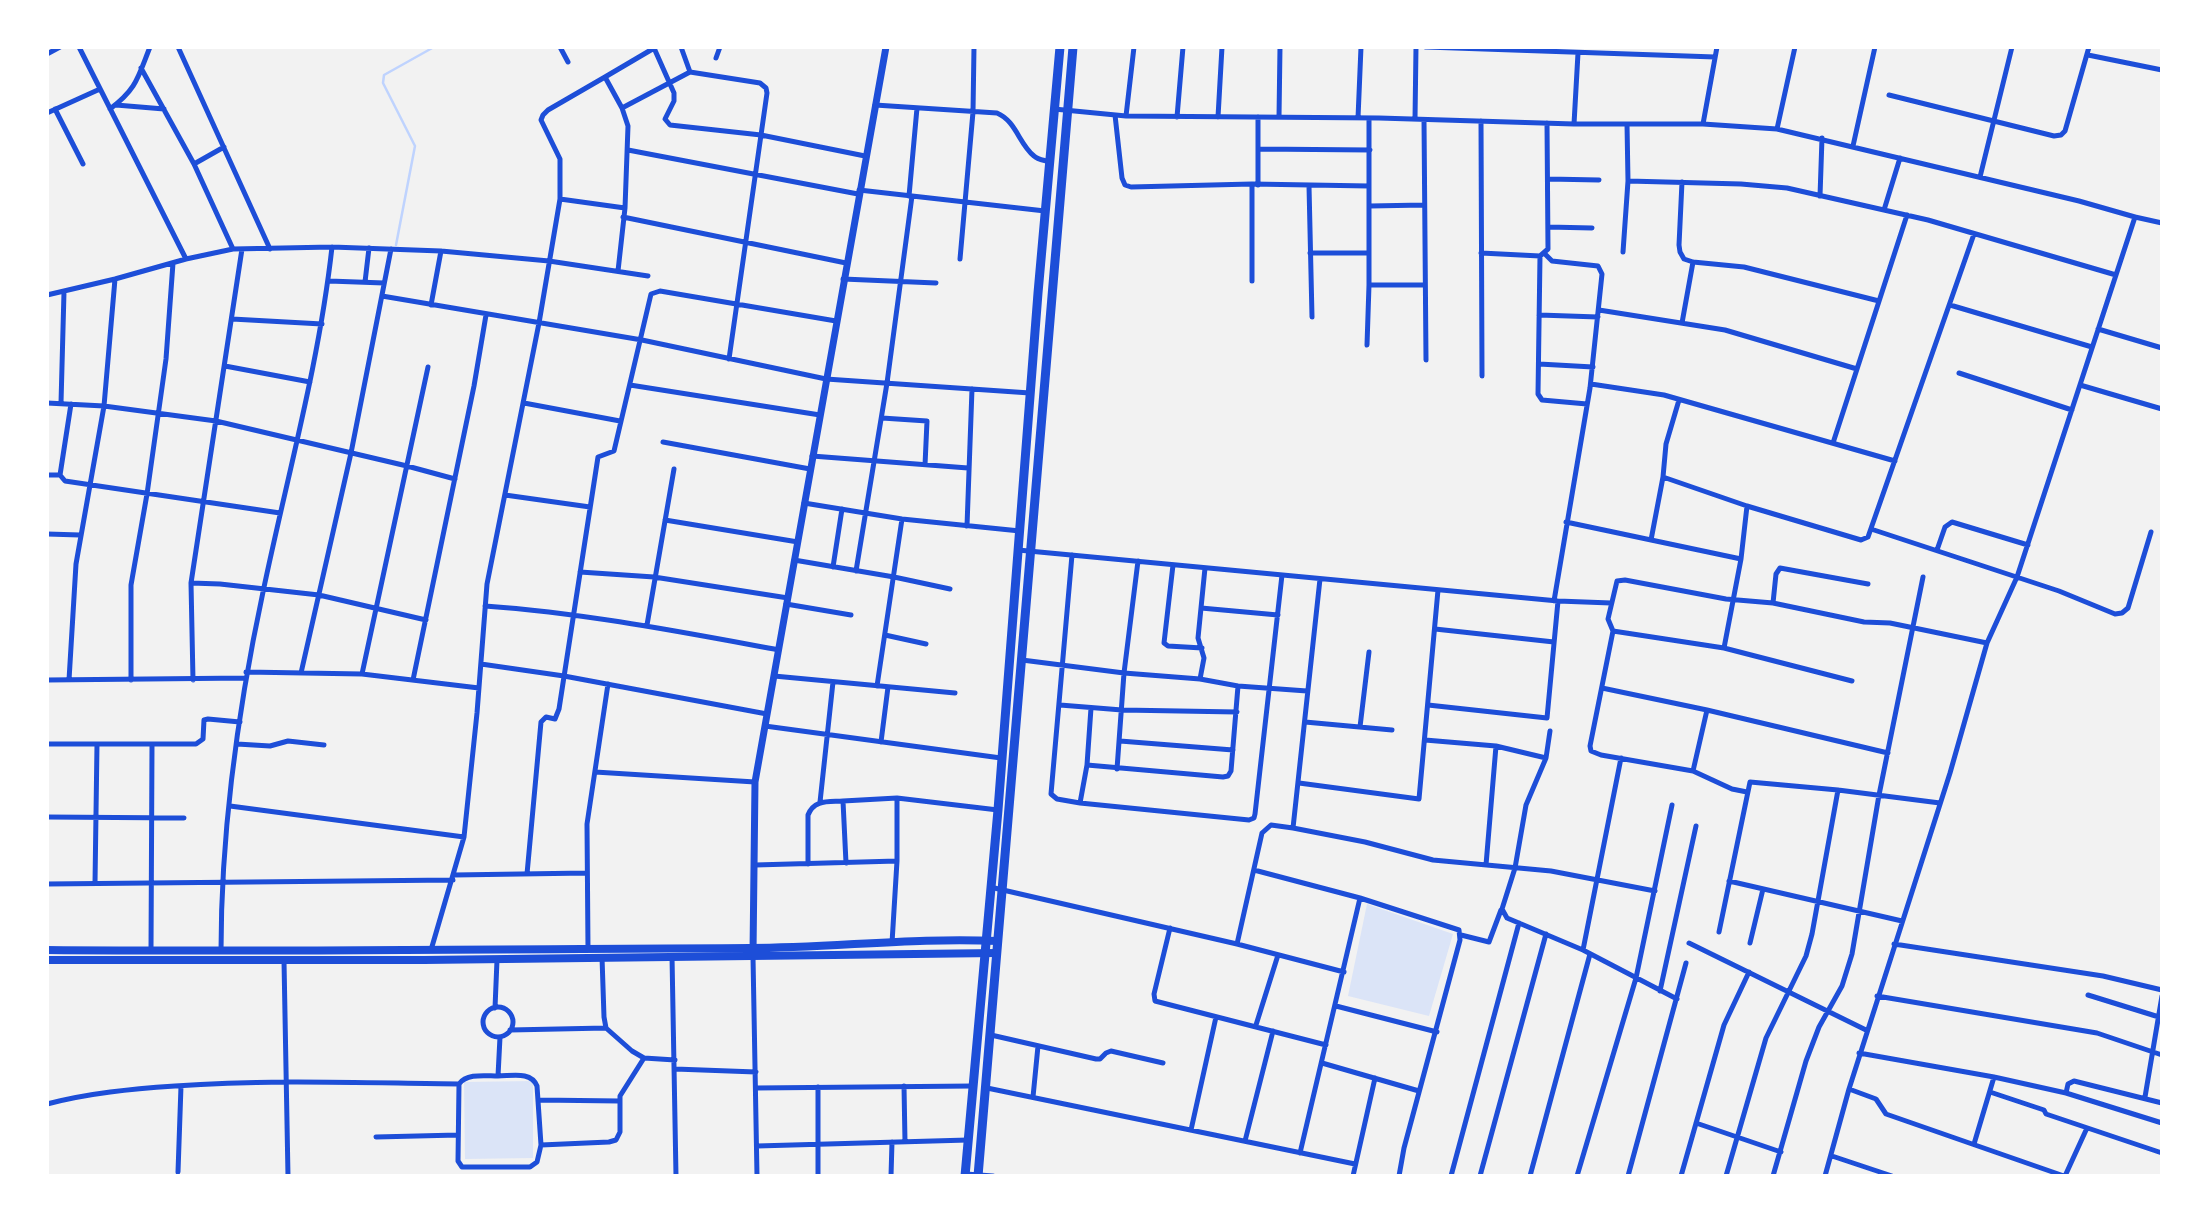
<!DOCTYPE html>
<style>
body{margin:0}
#map{position:relative;width:2209px;height:1223px;overflow:hidden;background:#f2f2f2;font-family:"PT Serif",serif}
canvas{display:block}
.frame{position:absolute;inset:0;border:49px solid #fff;pointer-events:none}
</style>
<div id="map">
<canvas width="2209" height="1223"></canvas>
<div class="frame"></div>
</div>
<script>
const context = document.querySelector('canvas').getContext('2d');
context.lineJoin = 'round';
function fill(path, color) { context.fillStyle = color; context.fill(path, 'evenodd'); }
function strokePath(path, color, width, dash) { context.strokeStyle = color; context.lineWidth = width; context.lineCap = dash ? 'butt' : 'round'; context.setLineDash(dash || []); context.stroke(path); }
fill(new Path2D(`
 M1367 904 1453 934 1429 1016 1348 996Z
 M533 1081V1158L465 1159 464 1082Z`), '#dbe4f7');
strokePath(new Path2D(`
 M396 245 415 146 383 83 384 75 434 47`), '#bfd3fe', 2.5);
strokePath(new Path2D(`
 M79 47 186 259
 M178 47 270 249
 M560 47 568 62
 M681 47 690 72 760 83 766 88 767 93 729 359
 M1426 47 1715 57
 M654 48 674 93V101L665 119 670 125 761 135 865 156
 M47 54 60 47
 M2088 55 2162 70
 M716 58 720 47
 M141 68 194 164 233 249
 M605 77 656 47
 M1889 95 2054 136 2061 135 2065 131 2089 47
 M116 105 164 109
 M875 105 997 113C1016 121 1019 144 1034 156 1038 160 1044 160 1050 162
 M622 108 690 72
 M55 109 83 164
 M110 109C137 89 138 77 150 47
 M1054 109 1126 116 1379 118 1574 124H1703L1777 129 2079 201 2135 217 2162 223
 M47 113 100 89
 M1115 115 1122 178 1125 185 1131 187 1252 184 1369 186
 M1126 116 1134 47
 M1177 117 1183 47
 M1218 117 1222 47
 M1258 117V185
 M1279 117 1280 47
 M1358 118 1361 47
 M1415 119 1416 47
 M1424 120 1426 360
 M1481 121 1482 376
 M1547 123 1548 249 1540 256 1538 394 1542 400 1587 404
 M1574 124 1578 53
 M1703 124 1717 47
 M1777 129 1795 47
 M1853 146 1875 47
 M1258 149 1370 150
 M628 150 858 194
 M194 164 224 147
 M1980 177 2012 47
 M1548 179 1599 180
 M1628 181 1741 184 1787 188 1928 220 2116 275
 M1682 182 1679 245 1680 252 1684 259 1693 262 1744 267 1879 301
 M1309 186 1312 317
 M859 190 1045 211
 M909 196 917 108
 M1820 196 1822 138
 M560 199 625 208
 M1370 206 1424 205
 M1884 210 1900 158
 M623 217 846 263
 M1548 227 1592 228
 M1623 252 1628 181 1627 124
 M1310 253H1369
 M1481 253 1540 256
 M1545 254 1552 261 1598 266 1602 274 1590 388 1554 601
 M960 259 973 112 974 47
 M843 279 936 283
 M329 281 384 283
 M1252 281V184
 M365 282 369 248
 M1369 285H1425
 M47 295 115 279 186 259 233 249 332 247 441 251 549 261 648 276
 M382 296 642 340 826 379 1030 393
 M431 305 441 251
 M1950 305 2092 347
 M1599 310 1725 330 1857 369
 M1539 315 1598 317
 M232 319 322 324
 M1682 323 1693 262
 M2098 329 2162 348
 M1367 345 1369 285V118
 M1539 364 1593 367
 M225 366 310 382
 M1959 373 2072 410
 M1591 384 1664 395 1895 461
 M630 385 820 415
 M2080 385 2162 409
 M47 403 104 406 216 421 407 466 455 479
 M61 403 64 292
 M524 403 620 421
 M71 404 60 475 65 481 280 513
 M882 418 927 421 925 465
 M663 442 810 469
 M1833 443 1907 215
 M812 456 968 468
 M47 475H60
 M1663 477 1747 506 1861 540 1868 537 1974 234
 M505 495 590 507
 M804 503 902 519 1020 531
 M665 520 798 542
 M1566 522 1741 559
 M967 526 972 389
 M1871 529 2059 591 2115 614 2122 613 2128 608 2151 532
 M47 534 80 535
 M1651 540 1663 477 1666 444 1679 400
 M1018 550 1558 601 1611 603
 M1937 550 1945 527 1952 522 2028 545
 M1072 555 1051 794 1057 799 1080 803 1249 820 1254 818 1255 814 1282 575
 M794 560 894 577 950 589
 M1173 565 1164 643 1168 646 1202 648
 M833 567 842 509
 M856 571 887 383 912 196
 M580 572 654 577 788 598
 M191 583 220 584 319 595 426 620
 M1773 603 1776 574 1780 568 1868 584
 M786 604 851 615
 M485 606C584 613 681 632 779 650
 M1201 608 1278 615
 M647 625 674 469
 M1435 629 1554 642
 M1613 631 1724 648 1852 681
 M885 635 926 644
 M1724 648 1741 559 1747 506
 M1022 660 1124 673 1200 679 1238 686 1307 691
 M481 664 564 676 767 714
 M246 672 362 674 479 688
 M301 673 351 453 391 249
 M362 674 428 367
 M774 676 955 693
 M1200 679 1204 658 1198 638 1205 568
 M47 680 246 678
 M69 680 76 564 104 406 115 279
 M131 680V585L147 494 166 359 173 263
 M193 680 191 583 242 249
 M413 680 474 386 486 315
 M877 686 902 519
 M1602 688 1707 710 1888 753
 M1060 705 1122 710 1237 712
 M1428 705 1547 718 1558 601
 M1305 722 1392 730
 M765 726 1001 758
 M1360 727 1369 652
 M1550 731 1546 758 1526 805 1515 868 1502 909 1507 918 1583 950 1677 999
 M1425 740 1496 746 1546 758
 M1120 741 1233 750
 M881 742 888 687
 M47 744H196L203 739 204 720 208 719 240 722
 M237 744 270 746 288 741 324 745
 M1087 765 1223 777 1228 776 1231 771 1238 686
 M1117 769 1124 673 1138 561
 M1693 771 1707 710
 M595 772 755 782
 M1299 783 1419 799 1438 590
 M1747 792 1732 789 1693 771 1601 755 1591 751 1590 746 1613 631 1608 619 1617 581 1625 580 1726 599 1773 603 1864 622 1890 623 1987 643
 M843 801 897 798 998 810
 M820 802 833 682
 M1080 803 1087 765 1091 708
 M230 806 464 837
 M47 817 184 818
 M1293 828 1320 579
 M808 864V815C814 799 829 802 843 801L846 863
 M755 865 897 861
 M1486 865 1496 746
 M1254 870 1360 898 1459 930 1460 940 1404 1148 1399 1176
 M527 874 541 722 546 717 555 719 559 709 598 457 614 451 651 294 660 291 836 321
 M454 875 587 873
 M1729 881 1902 921
 M95 883 97 744
 M47 884 453 880
 M990 887 1237 944 1344 972
 M1170 928 1154 994 1155 1001 1326 1045
 M1719 932 1750 782 1838 790 1940 803
 M1461 935 1489 942 1501 910
 M892 943 897 861V798
 M1689 943 1866 1030
 M1750 943 1763 889
 M1237 944 1262 833 1271 825 1293 828 1365 842 1433 860 1551 871 1655 891
 M1894 944 2103 976 2162 990
 M588 949 587 824 608 684
 M151 950 152 745
 M431 950 464 837 477 713 487 584 539 323 560 199V159L541 120 543 115 548 110 605 77 622 108 628 126 625 208 618 271
 M1583 950 1621 758
 M221 951C221 831 238 709 263 592 287 477 319 364 332 247
 M672 956 676 1176
 M602 957 604 1017 606 1028 632 1051 644 1058 675 1060
 M753 957 757 1176
 M284 961 288 1176
 M1660 991 1696 826
 M2088 995 2159 1017
 M1877 996 2097 1033 2162 1055
 M1336 1006 1437 1032
 M483 1022a15 15 0 1 1 30 0a15 15 0 1 1-30 0Z
 M495 1008 497 960
 M1256 1025 1278 955
 M510 1030 606 1028
 M991 1035 1096 1059H1100L1106 1053 1111 1051 1163 1063
 M1859 1053 1994 1077 2066 1093 2162 1123
 M1322 1063 1419 1091
 M675 1069 756 1072
 M498 1076C512 1076 531 1071 537 1086L541 1145 537 1162 530 1167H462L458 1161 459 1084C467 1073 485 1076 498 1076Z
 M498 1076 500 1037
 M904 1086 905 1142
 M756 1088 973 1086
 M987 1088 1355 1164
 M1849 1089 1876 1099 1886 1114 2064 1176
 M1990 1092 2044 1110 2046 1114 2162 1153
 M2066 1093 2068 1084 2074 1081 2162 1103
 M1033 1097 1038 1046
 M2145 1097 2162 996
 M539 1100 619 1101
 M47 1104C89 1093 131 1089 175 1086 270 1079 364 1083 459 1084
 M1696 1123 1781 1152
 M1191 1130 1216 1017
 M376 1137 458 1135
 M1245 1141 1273 1031
 M1974 1144 1994 1077
 M541 1145 609 1142 616 1140 620 1132V1096L644 1058
 M757 1146 968 1140
 M1300 1153 1360 898
 M1832 1156 1892 1176
 M178 1172 181 1086
 M966 1174 993 1176
 M818 1176V1087
 M891 1176 892 1142
 M1353 1176 1375 1078
 M1451 1176 1519 923
 M1480 1176 1546 934
 M1530 1176 1590 954
 M1577 1176 1636 978 1672 805
 M1628 1176 1686 963
 M1681 1176 1724 1025 1749 972
 M1726 1176 1766 1038 1806 956 1812 934 1838 790
 M1773 1176 1806 1061 1819 1027 1842 986 1852 954 1879 795 1923 577
 M1825 1176 1849 1089 1950 773 1987 643 2017 577 2135 217
 M2065 1176 2087 1128`), '#1d4ed8', 5);
strokePath(new Path2D(`
 M753 953 755 782 886 47`), '#1d4ed8', 7);
strokePath(new Path2D(`
 M47 950C281 952 516 949 750 948 832 948 915 937 998 941
 M47 960H424L997 953`), '#1d4ed8', 8);
strokePath(new Path2D(`
 M965 1176 998 810 1038 293 1060 47
 M978 1176 1073 47`), '#1d4ed8', 9);
</script>
